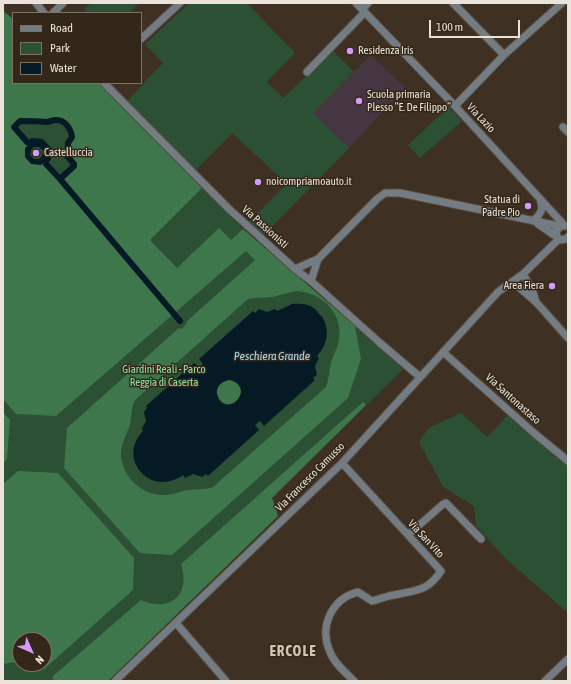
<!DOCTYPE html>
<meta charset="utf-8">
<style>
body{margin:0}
#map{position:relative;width:571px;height:684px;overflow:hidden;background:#3e3123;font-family:"Asap Condensed",sans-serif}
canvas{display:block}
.frame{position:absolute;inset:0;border:4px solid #ebe3d9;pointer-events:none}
.legend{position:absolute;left:12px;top:12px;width:130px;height:72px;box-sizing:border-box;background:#332719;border:1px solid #7d7266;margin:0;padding:5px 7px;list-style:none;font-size:12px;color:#ebe3d9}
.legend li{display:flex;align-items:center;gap:8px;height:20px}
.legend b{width:20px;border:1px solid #7d7266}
.north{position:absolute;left:12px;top:632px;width:40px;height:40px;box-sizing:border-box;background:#332719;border:1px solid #7d7266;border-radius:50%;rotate:135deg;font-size:11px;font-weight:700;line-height:16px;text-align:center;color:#ebe3d9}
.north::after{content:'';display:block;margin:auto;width:14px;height:18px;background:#d69bfa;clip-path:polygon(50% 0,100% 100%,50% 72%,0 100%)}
.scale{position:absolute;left:429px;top:20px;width:91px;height:18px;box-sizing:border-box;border:2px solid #ebe3d9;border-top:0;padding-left:5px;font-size:12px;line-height:14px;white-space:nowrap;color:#ebe3d9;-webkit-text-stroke:3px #332719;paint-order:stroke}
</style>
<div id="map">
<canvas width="571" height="684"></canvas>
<div class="frame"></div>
<ul class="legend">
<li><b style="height:5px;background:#737c82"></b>Road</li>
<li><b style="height:11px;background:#2b5034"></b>Park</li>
<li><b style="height:11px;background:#061a26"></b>Water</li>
</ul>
<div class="north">N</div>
<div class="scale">100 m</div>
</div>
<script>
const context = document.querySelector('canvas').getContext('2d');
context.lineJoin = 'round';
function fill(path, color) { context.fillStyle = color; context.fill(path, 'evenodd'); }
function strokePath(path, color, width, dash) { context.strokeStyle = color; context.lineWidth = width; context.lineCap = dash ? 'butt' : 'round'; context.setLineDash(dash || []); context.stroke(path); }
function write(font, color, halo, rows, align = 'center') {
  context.font = font + ' "Asap Condensed",sans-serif'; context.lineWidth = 3; context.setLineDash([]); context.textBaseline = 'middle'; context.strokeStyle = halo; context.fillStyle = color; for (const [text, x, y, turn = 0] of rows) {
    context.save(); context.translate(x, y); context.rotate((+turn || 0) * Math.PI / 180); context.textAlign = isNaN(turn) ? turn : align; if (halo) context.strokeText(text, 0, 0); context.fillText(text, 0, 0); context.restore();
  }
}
fill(new Path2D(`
 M371 55 405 88 349 148 312 113Z`), '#463641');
fill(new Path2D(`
 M91 3H139L129 13H88L84 9Z
 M189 3H247L295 53 267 82 283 98 333 51 354 72 313 113 349 148 262 237 248 223 287 184 232 133 194 172 126 102 163 63 145 44Z
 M3 11 13 19V83H101L243 229 403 369 272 498 278 516 108 681H3ZM20 640H44V664H20Z
 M449 107 462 121 420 158 408 145Z
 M461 413 487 437 508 415 568 464V613L506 559 476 526 474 506 443 487 419 442 428 428Z`), '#2b5034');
fill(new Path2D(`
 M3 11 13 19V83H101L202 188 150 240 177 268 219 228 231 240 243 229 355 326 361 359 348 398 172 555 140 553 64 468 67 428 179 328 182 329 187 323 186 322 255 260 246 251 56 416 16 414 3 399ZM53 120C62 119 73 128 71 138 71 140 69 141 68 143 67 146 68 153 67 156L74 164V166L60 179 44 161 25 157 29 144 14 127 20 121 50 122ZM298 291C323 294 343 313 339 339 338 348 333 355 331 363 329 371 329 379 326 387L213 487C205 490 197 489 189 490 181 491 173 495 165 495 143 496 123 478 121 456 120 444 127 435 130 424 132 415 131 408 135 400L248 299C256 297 264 298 273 297 281 295 289 292 298 291Z
 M217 392a12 12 0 1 1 24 0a12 12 0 1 1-24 0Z
 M363 402 366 405 272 498 278 516 108 681H54L52 677 141 600C170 613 191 595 181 564Z
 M3 412 10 420 7 459 3 463Z
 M18 471 58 473 134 558 133 590 44 669 36 664H44V640H20V661L3 664V484Z`), '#3f774d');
fill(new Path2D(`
 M31 138 43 139 51 148V160L46 164 44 162 41 165 31 164 25 157V148L29 144 27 142ZM34 147H39L43 151 42 156 39 159H34L30 155 31 150Z
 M292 304C300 303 312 304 317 311 319 313 319 315 321 316H322C330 330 328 344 317 356L319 358 315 366 317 375 313 378 315 380 264 426 260 421 255 425 259 430 208 476 206 474 202 477 193 474 185 478 183 475C151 498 116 459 143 431L142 428 146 421 144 412 147 408 146 406 194 363 199 367 203 364 199 359 253 311 255 313 259 309 267 312 275 309 277 311ZM230 380C257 388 227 419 218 397 214 388 221 381 230 380Z`), '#061a26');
strokePath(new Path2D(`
 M27 142 14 127 20 121C29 121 37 121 46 122 50 122 52 120 55 120 65 119 71 129 72 137L68 143 67 156 74 164V166L60 179 46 164
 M60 179 180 321`), '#061a26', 6);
const minor = new Path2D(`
 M36 3 44 13
 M356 3 455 106 565 226
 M453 3 504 55
 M362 9 368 3
 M53 13 63 3
 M141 39 180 3
 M307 72 365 12
 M104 83 229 209 295 269 311 281 380 343 420 377
 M455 106 504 55 562 3
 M563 127 568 132
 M533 221C541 214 544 209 540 199
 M538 224 557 237
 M562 226 556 230 557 237 561 240 566 239 568 237
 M295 269 318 259
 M523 274 532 289 536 302
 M311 281 318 259 377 199 385 193H400L559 226
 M513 282 536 302 568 338
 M443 352 534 433 568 461
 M342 463 441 571C427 592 416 590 394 595 387 596 379 599 372 601L358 592C331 599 319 627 330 652 334 663 345 672 354 681
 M408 535 442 505 446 503 481 539
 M176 623 226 681
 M115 681 342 463 498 292 523 274 559 239
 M545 681 568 659`);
strokePath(minor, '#5a4d40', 9);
strokePath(minor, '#737c82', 7);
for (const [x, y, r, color] of [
 [350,51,4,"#d69bfa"],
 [359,101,4,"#d69bfa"],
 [36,153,4,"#d69bfa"],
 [258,182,4,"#d69bfa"],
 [528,206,4,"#d69bfa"],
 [552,286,4,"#d69bfa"]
]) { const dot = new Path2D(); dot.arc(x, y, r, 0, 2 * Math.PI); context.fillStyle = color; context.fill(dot); strokePath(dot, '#332719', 1.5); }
write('11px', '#ebe3d9', '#332719', [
 ["Residenza Iris",358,51],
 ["Scuola primaria",367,95],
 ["Plesso “E. De Filippo”",367,108],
 ["Castelluccia",44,153],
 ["noicompriamoauto.it",266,182],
 ["Statua di",520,200,"right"],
 ["Padre Pio",520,213,"right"],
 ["Area Fiera",544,286,"right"]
], 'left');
write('11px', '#ebe3d9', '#332719', [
 ["Via Lazio",481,118,47],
 ["Via Passionisti",265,227,42],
 ["Via Santonastaso",513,399,42],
 ["Via Francesco Camusso",310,477,-45],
 ["Via San Vito",426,539,47]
]);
write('11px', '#90e2a3', '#332719', [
 ["Giardini Reali - Parco",164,370],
 ["Reggia di Caserta",164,383]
]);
write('italic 12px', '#a6dafc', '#332719', [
 ["Peschiera Grande",272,356]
]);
context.letterSpacing = '1px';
write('bold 15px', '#d3c3b1', '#332719', [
 ["ERCOLE",293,651]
]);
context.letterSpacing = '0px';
</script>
